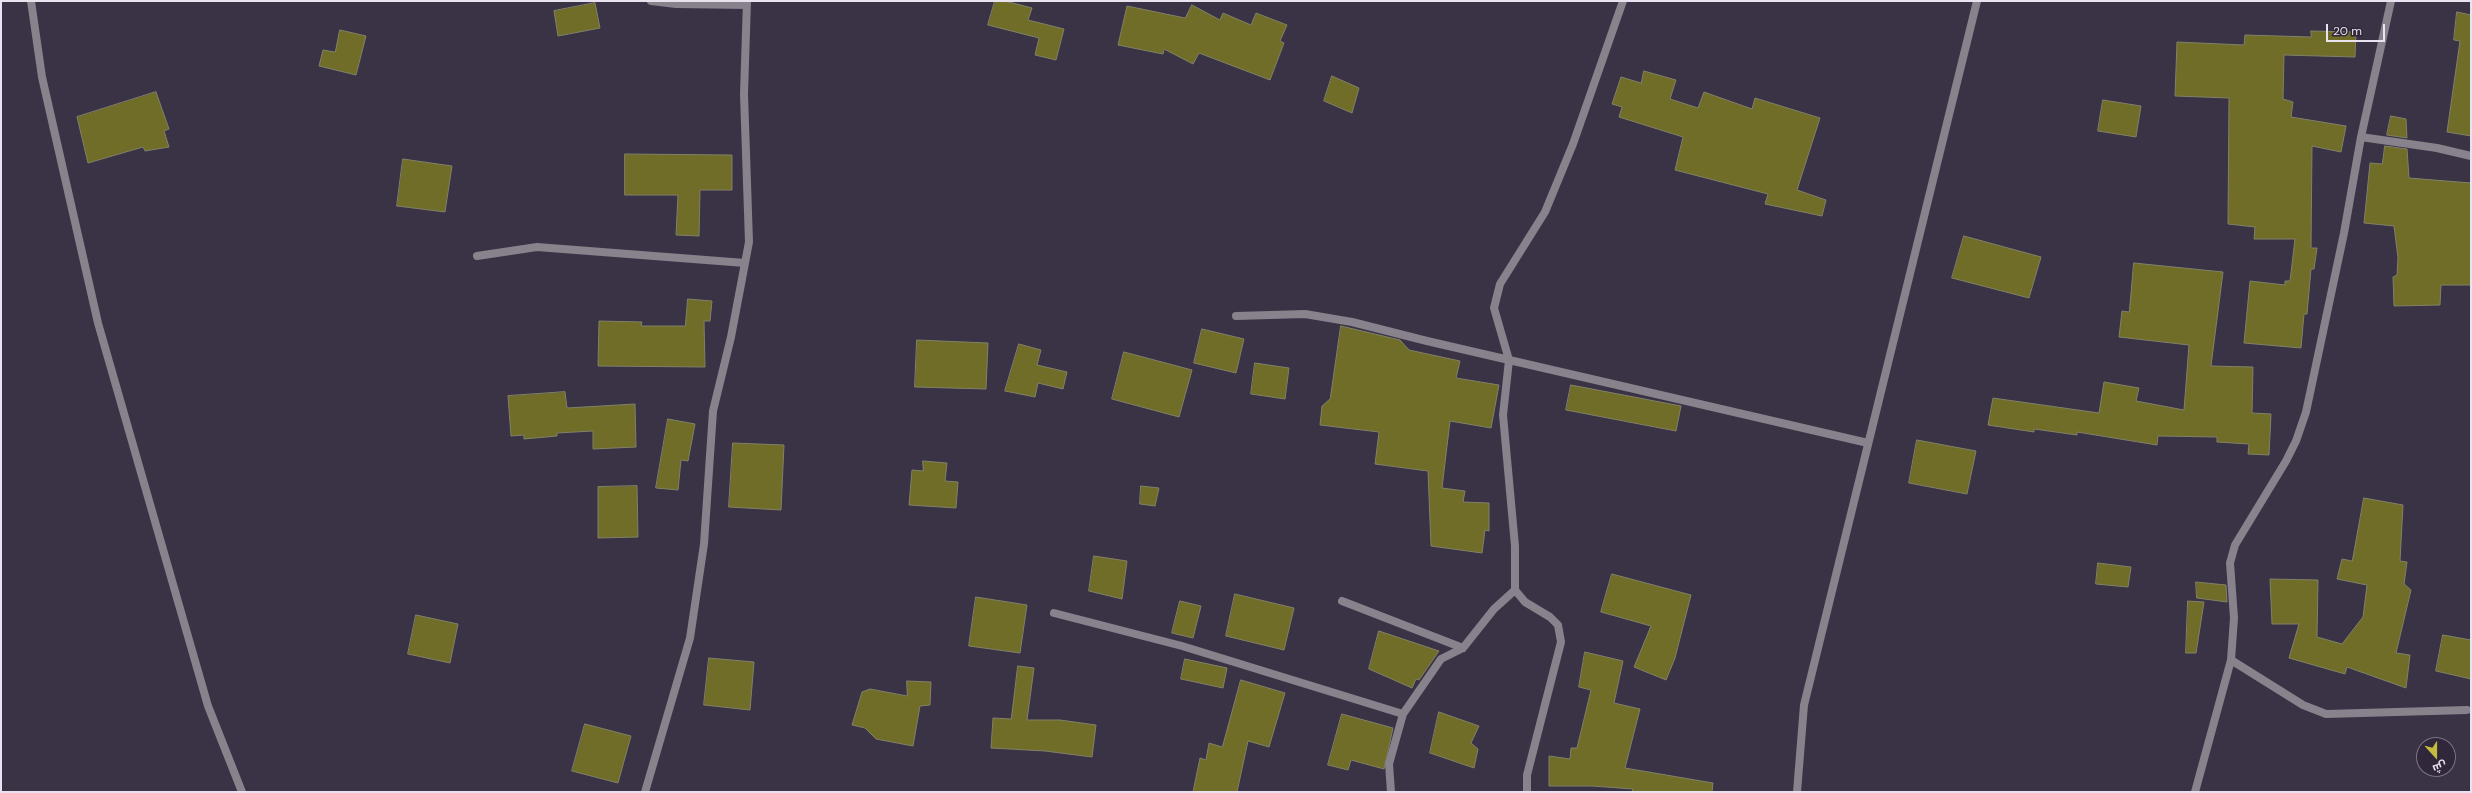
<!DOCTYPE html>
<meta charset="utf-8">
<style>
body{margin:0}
#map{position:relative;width:2472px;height:793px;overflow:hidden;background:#3a3245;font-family:"DM Sans",Cairo,sans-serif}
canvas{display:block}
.frame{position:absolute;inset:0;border:2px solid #e8e3ef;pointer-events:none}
.north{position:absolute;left:2416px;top:737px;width:40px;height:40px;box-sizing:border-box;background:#30283a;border:1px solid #7a7382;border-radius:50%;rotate:159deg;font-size:11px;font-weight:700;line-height:16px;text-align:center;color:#e8e3ef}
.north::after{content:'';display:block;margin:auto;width:14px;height:18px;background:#c3bd3f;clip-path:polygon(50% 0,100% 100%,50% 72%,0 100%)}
.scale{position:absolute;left:2326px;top:24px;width:59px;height:18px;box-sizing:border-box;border:2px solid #e8e3ef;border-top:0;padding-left:5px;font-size:12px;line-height:14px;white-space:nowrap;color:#e8e3ef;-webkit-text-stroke:3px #30283a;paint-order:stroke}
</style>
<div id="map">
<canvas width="2472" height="793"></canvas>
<div class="frame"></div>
<div class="north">ش</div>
<div class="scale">20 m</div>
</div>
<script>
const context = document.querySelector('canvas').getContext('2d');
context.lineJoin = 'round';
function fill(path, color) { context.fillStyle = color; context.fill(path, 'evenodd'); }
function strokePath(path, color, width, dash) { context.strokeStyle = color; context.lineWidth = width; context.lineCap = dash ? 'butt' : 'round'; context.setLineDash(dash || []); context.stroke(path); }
const building = new Path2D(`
 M995 1H1005L1032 8 1028 20 1064 29 1056 60 1035 55 1039 38 988 25Z
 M595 3 600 28 558 36 554 11Z
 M1192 5 1220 20 1223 13 1251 25 1256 13 1287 25 1280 41 1284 43 1270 80 1199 53 1193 64 1164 49 1163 54 1118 45 1127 6 1185 18Z
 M2457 12 2471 15V136L2447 132 2460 41 2454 40Z
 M340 30 366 36 356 75 319 66 323 50 335 52Z
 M2311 31 2356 32 2355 57 2284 55 2283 99 2293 102 2291 117 2346 126 2341 152 2312 146 2311 248H2317L2314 269H2311L2307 314H2304L2301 348 2244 343 2250 281 2285 285V281H2290L2295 239H2254L2255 227 2228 224 2229 98 2175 96 2177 42 2244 45 2245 35 2311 37Z
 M1644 71 1676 80 1670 99 1698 108 1704 92 1752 109 1755 98 1820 118 1797 190 1826 200 1822 216 1765 204 1768 194 1675 170 1683 137 1619 117 1622 107 1612 104 1621 77 1641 83Z
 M1332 76 1359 88 1352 113 1324 101Z
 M156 92 169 129 164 131 169 147 145 151 143 147 88 163 77 117Z
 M2103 100 2141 106 2136 137 2098 131Z
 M2391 116 2406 119 2407 138 2387 135Z
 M2385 146 2407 149 2409 178 2471 183V285H2441L2440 305 2394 306 2393 277 2397 275 2398 258 2394 226 2364 223 2370 163 2382 164Z
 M625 154 732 155V190H700L699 236 676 235 678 195H625Z
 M403 159 452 166 445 212 397 206Z
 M1964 236 2041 257 2029 298 1952 278Z
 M2134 263 2223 272 2211 366 2253 367 2252 413 2271 414 2269 455 2248 454 2249 444 2217 442V437L2158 436 2157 445 2077 432V435L2034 429V432L1988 425 1993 398 2099 413 2104 382 2139 388 2136 401 2184 410 2189 345 2119 337 2122 311 2129 312Z
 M688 299 712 301 710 321H704L705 367 598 366 599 321 642 322 641 326H685Z
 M1341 326 1400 340 1409 350 1460 361 1456 378 1499 385 1491 428 1450 421 1442 488 1465 491 1463 502 1489 503V531L1485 530 1482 553 1431 546 1428 471 1375 464 1379 432 1320 425 1322 406 1330 399Z
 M1202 329 1244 339 1236 373 1194 363Z
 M917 340 988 343 986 389 915 387Z
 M1019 344 1041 350 1037 365 1067 372 1063 389 1038 383 1035 397 1005 391Z
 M1124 352 1192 370 1179 417 1112 399Z
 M1255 363 1289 368 1285 399 1251 394Z
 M1571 385 1681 406 1676 431 1566 410Z
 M565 392 567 408 635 404 636 447 593 449V431L557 433V436L524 439V435L511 436 508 396Z
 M668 419 695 424 688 461 681 460 678 490 656 488Z
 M1917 440 1976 451 1967 494 1909 483Z
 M733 443 784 445 781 510 729 507Z
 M923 461 947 463 945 481 958 482 956 508 909 505 912 470 923 471Z
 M637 486 638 537 598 538V487Z
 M1141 486 1159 488 1155 506 1140 504Z
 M2364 498 2403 505 2400 561 2407 562 2404 584 2411 590 2396 653 2410 655 2406 688 2347 667 2345 674 2289 658 2299 624H2272L2270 579 2318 580 2317 637 2342 644 2363 617 2367 585 2337 579 2342 559 2352 561Z
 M1094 556 1127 561 1122 599 1089 591Z
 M2098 563 2131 567 2128 587 2096 584Z
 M1612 574 1691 595 1675 658 1666 680 1634 667 1651 626 1601 612Z
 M2196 582 2226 585 2227 602 2197 598Z
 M1235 594 1294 608 1284 650 1226 636Z
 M976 597 1027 605 1020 653 969 646Z
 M1180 601 1201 606 1193 638 1172 633Z
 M2188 601 2204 602 2196 653H2186Z
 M416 615 458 624 450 663 408 654Z
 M1379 631 1439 651 1419 680 1416 679 1412 688 1369 669Z
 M2443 635 2471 640V679L2436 671Z
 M1585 652 1623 661 1614 703 1640 709 1625 768 1713 783 1712 792H1632L1633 789 1592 786H1549V756L1570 759 1571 748H1577L1591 690 1579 687Z
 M709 658 754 662 750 710 704 705Z
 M1185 659 1227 668 1223 688 1181 679Z
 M1018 666 1034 668 1027 720H1060L1096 725 1092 757 1045 751 991 748 993 718 1011 719Z
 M1241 680 1285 693 1269 747 1248 741 1237 792H1193L1200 758 1206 760 1209 743 1222 747Z
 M907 681 931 682 930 705 920 706 913 746 876 739 865 728 852 725 862 692 870 689 907 696Z
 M1439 712 1479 726 1471 743 1478 749 1474 768 1430 753Z
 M1342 714 1393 728 1384 769 1351 760 1348 770 1328 765Z
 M585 724 631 736 618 783 572 771Z`);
fill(building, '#706d28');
strokePath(building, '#818169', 1);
strokePath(new Path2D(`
 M31 1 42 77 98 323 208 706 242 792
 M651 1 676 4 747 5
 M2361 137 2437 148 2471 156
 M477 256 537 247 745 263
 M1236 316 1305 314 1352 322 1427 341 1868 443
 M1342 601 1463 648
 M1054 613 1182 646 1403 714
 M2231 660 2303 705 2326 714 2467 710
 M645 792 690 638 704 544 713 411 731 337 749 242 744 94 747 1
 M1391 792 1389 764 1403 714 1441 659 1463 648 1494 609 1515 590
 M1527 792V775L1561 642 1558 625 1550 617 1525 602 1515 590V546L1503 415 1509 360 1494 308 1500 284 1545 212 1573 144 1623 1
 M1797 792 1804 705 1977 1
 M2195 792 2231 660 2234 618 2230 563 2235 545 2286 461 2296 441 2306 412 2344 233 2361 137 2391 1`), '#87828c', 8);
</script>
